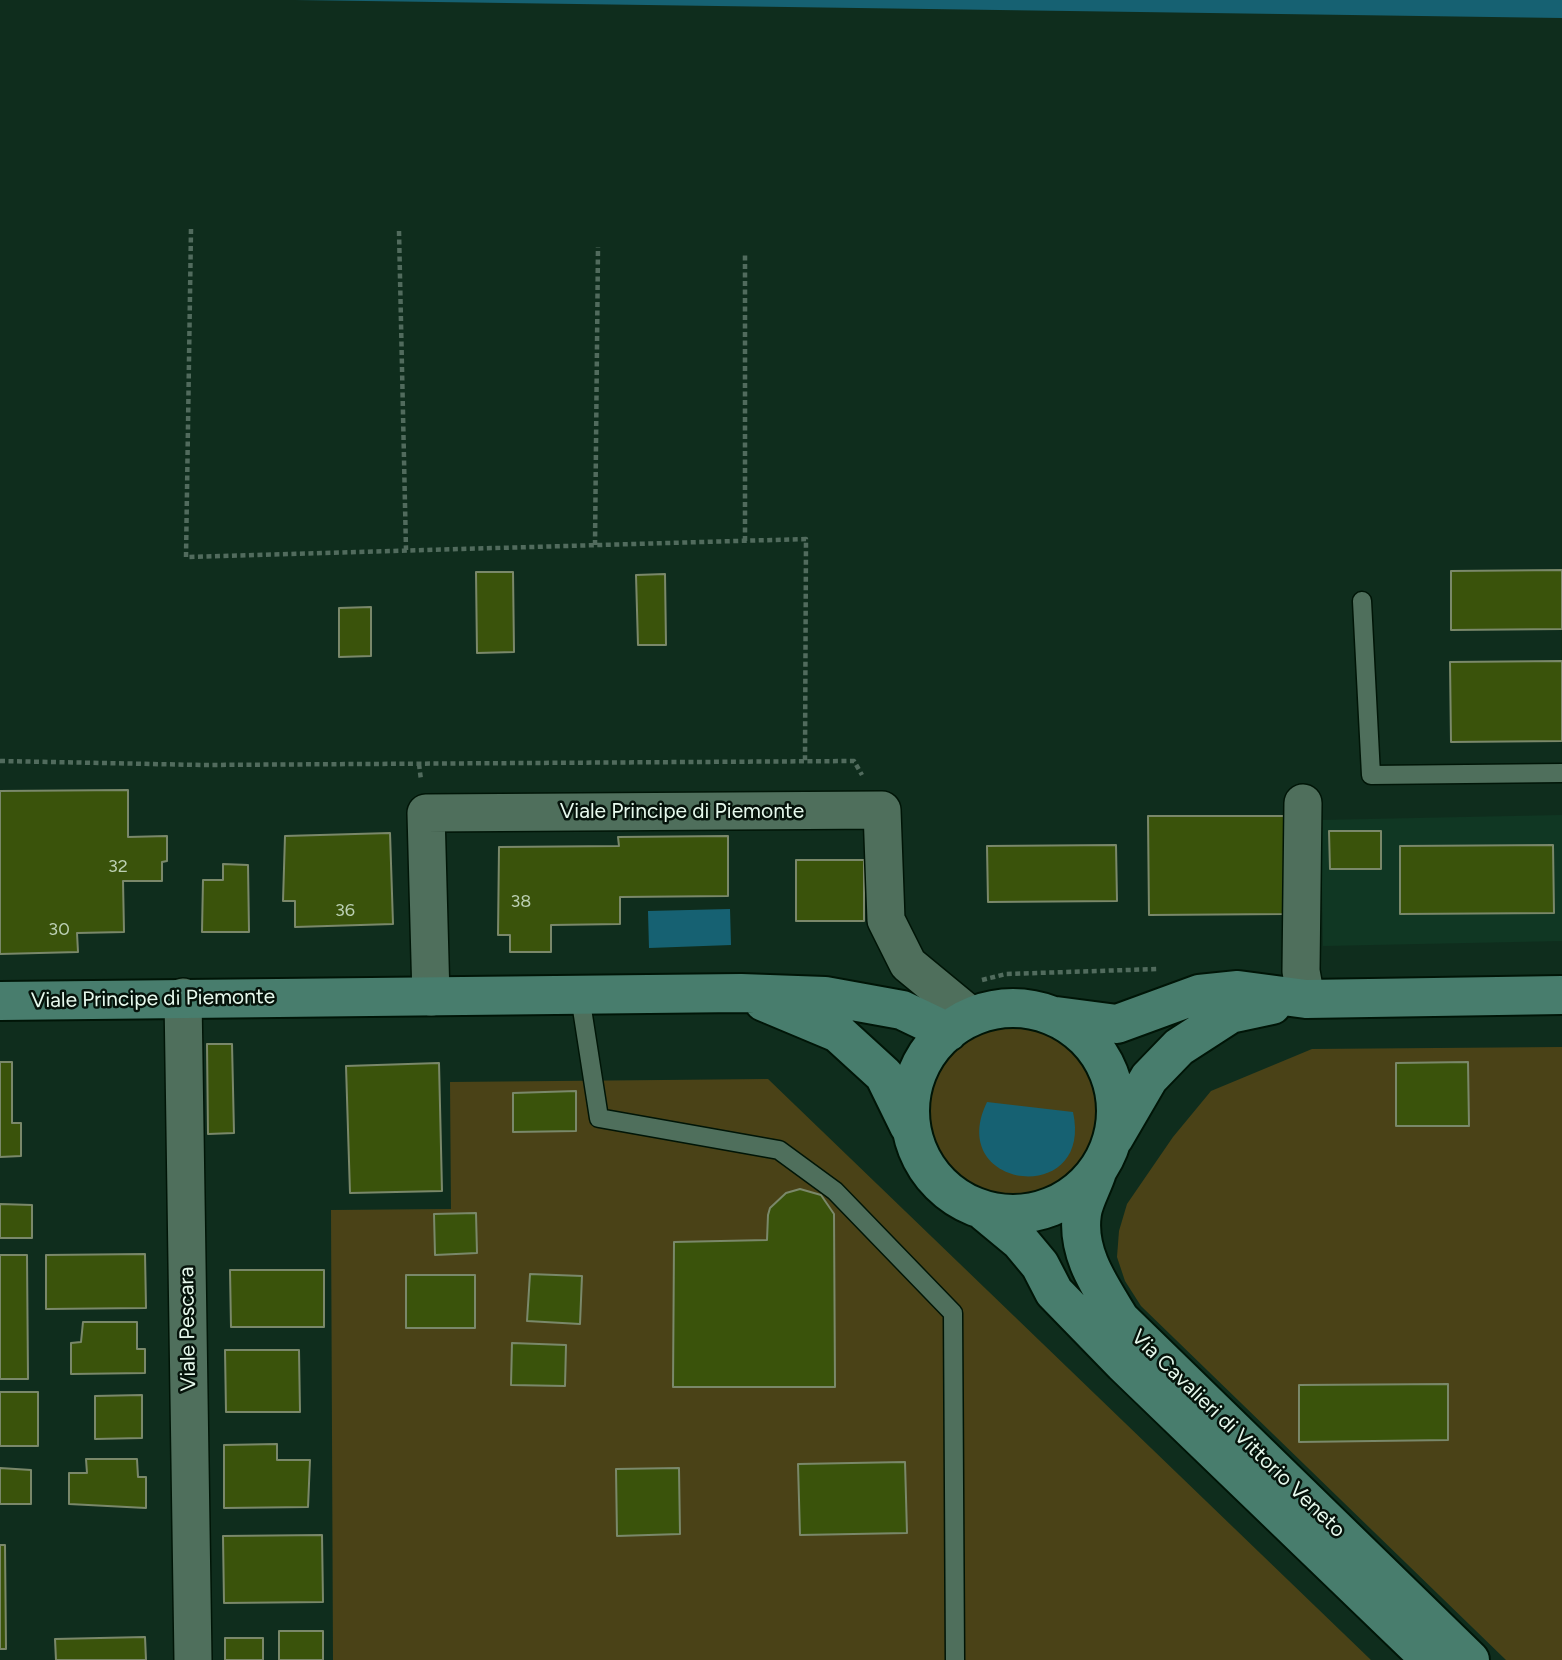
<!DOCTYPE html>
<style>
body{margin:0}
canvas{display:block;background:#0f2d1d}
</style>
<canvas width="1562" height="1660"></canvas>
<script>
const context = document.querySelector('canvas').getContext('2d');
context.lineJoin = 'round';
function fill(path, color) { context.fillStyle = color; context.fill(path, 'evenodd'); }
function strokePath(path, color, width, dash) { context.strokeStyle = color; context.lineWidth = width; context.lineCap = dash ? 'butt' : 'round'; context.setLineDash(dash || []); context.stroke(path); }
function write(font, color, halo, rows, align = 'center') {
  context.font = font + ' Figtree,sans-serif'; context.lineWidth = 5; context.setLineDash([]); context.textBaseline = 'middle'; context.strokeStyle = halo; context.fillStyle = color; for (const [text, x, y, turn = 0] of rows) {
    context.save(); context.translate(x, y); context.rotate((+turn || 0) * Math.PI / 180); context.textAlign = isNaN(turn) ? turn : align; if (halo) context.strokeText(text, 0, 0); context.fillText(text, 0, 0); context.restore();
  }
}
fill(new Path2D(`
 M1562 815V941L1323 946 1321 820Z`), '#103723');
fill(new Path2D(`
 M926 1111a88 88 0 1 1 176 0a88 88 0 1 1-176 0Z
 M1562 1047V1660H1506L1141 1306 1125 1281 1117 1257 1119 1231 1127 1204 1173 1137 1211 1091 1312 1049Z
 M768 1079 1371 1660H333L331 1210 451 1209 450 1082Z`), '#4a4217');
fill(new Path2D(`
 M295 0H1562V18Z
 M730 909 731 945 649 948 648 911Z
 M987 1102 1073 1112C1094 1208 944 1190 987 1102Z`), '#166172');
const building = new Path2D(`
 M1562 570V629L1451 630V571Z
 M476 572H513L514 652 477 653Z
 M665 574 666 645H638L636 575Z
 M371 607V656L339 657V608Z
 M1562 661V741L1451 742 1450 662Z
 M128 790V837L167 836V861L162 862V881H123L124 932 77 933 78 952 0 954V791Z
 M1148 816H1284V914L1149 915Z
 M1329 831H1381V869H1330Z
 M390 833 393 924 295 927V901H283L285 836Z
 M728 836V896L620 897V924L551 925V952H510V935H498L499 847 619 846 618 837Z
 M1116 845 1117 901 988 902 987 846Z
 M1553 845 1554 913 1400 914V846Z
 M796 860H864V921H796Z
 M223 864 248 865 249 932H202L203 880H223Z
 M207 1044H232L234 1133 208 1134Z
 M0 1062H12V1123H21V1156L0 1157Z
 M1468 1062 1469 1126H1396V1063Z
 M439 1063 442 1191 350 1193 346 1066Z
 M576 1091V1131L513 1132V1093Z
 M800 1189 821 1195 834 1214 835 1387H673L674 1242 767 1240 768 1215 770 1208 786 1193Z
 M0 1204 32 1205V1238H0Z
 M476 1213 477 1253 435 1255 434 1214Z
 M145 1254 146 1308 46 1309V1255Z
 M0 1255H27L28 1379H0Z
 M230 1270H324V1327H231Z
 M530 1274 582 1276 580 1324 527 1321Z
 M406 1275H475V1328H406Z
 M83 1322H137V1349H145V1373L71 1374V1343L81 1342Z
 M512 1343 566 1345 565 1386 511 1385Z
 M225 1350H299L300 1412H226Z
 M1448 1384V1440L1299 1442V1385Z
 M0 1392H38V1446H0Z
 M142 1395V1438L95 1439V1396Z
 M277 1444V1460H310L308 1507 224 1508V1445Z
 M86 1459H137L138 1477H146V1508L69 1504V1473H87Z
 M905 1462 907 1533 800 1535 798 1464Z
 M0 1468 31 1470V1504H0Z
 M679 1468 680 1534 617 1536 616 1469Z
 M322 1535 323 1602 224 1603 223 1536Z
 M0 1545H5L6 1649H0Z
 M279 1631H323V1660H279Z
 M145 1637 146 1660H56L55 1639Z
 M225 1638H263V1660H225Z`);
fill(building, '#3a530b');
strokePath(building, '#7a886a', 2);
const lane = new Path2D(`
 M1362 601 1371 775 1562 773
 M580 996 599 1118 779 1150 835 1191 953 1313 955 1660`);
const street = new Path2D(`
 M1303 803 1301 971 1306 999
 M183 997 193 1660
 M431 997 426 813 882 810 886 920 908 964 971 1016`);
const secondary = new Path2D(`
 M0 1001 741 993 825 996 902 1010 948 1032
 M764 1002 838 1033 884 1075 909 1126
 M910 1111a103 103 0 1 1 206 0a103 103 0 1 1-206 0Z
 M1056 1016 1117 1024 1199 994 1238 990 1306 999 1562 995
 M1114 1138 1149 1078 1179 1047 1230 1014 1272 1005
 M1097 1172C1093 1185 1084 1200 1082 1213 1076 1253 1100 1286 1120 1319L1470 1660
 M985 1212 1020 1241 1040 1265 1054 1292 1124 1364 1431 1660`);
strokePath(lane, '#001507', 21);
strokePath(street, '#001507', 40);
strokePath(secondary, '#001507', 42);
strokePath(new Path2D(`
 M191 229 186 557 806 539 805 761
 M399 231 406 550
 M745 541V255
 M595 545 598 247
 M0 761 202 765 854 761 862 775
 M419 764 421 780
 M982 980 1006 974 1158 969`), '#516b5d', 4.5, [5, 3.5]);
strokePath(lane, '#4f6f5c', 18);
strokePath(street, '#4f6f5c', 37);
strokePath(secondary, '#487d6d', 38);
write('18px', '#bcd0b4', null, [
 ["32",118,867],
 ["38",521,902],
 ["36",345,911],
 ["30",59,930]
]);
write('21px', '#e7f9ed', '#06130b', [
 ["Viale Principe di Piemonte",682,812],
 ["Viale Principe di Piemonte",153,999,-1],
 ["Viale Pescara",188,1329,-91],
 ["Via Cavalieri di Vittorio Veneto",1238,1434,44]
]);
</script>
